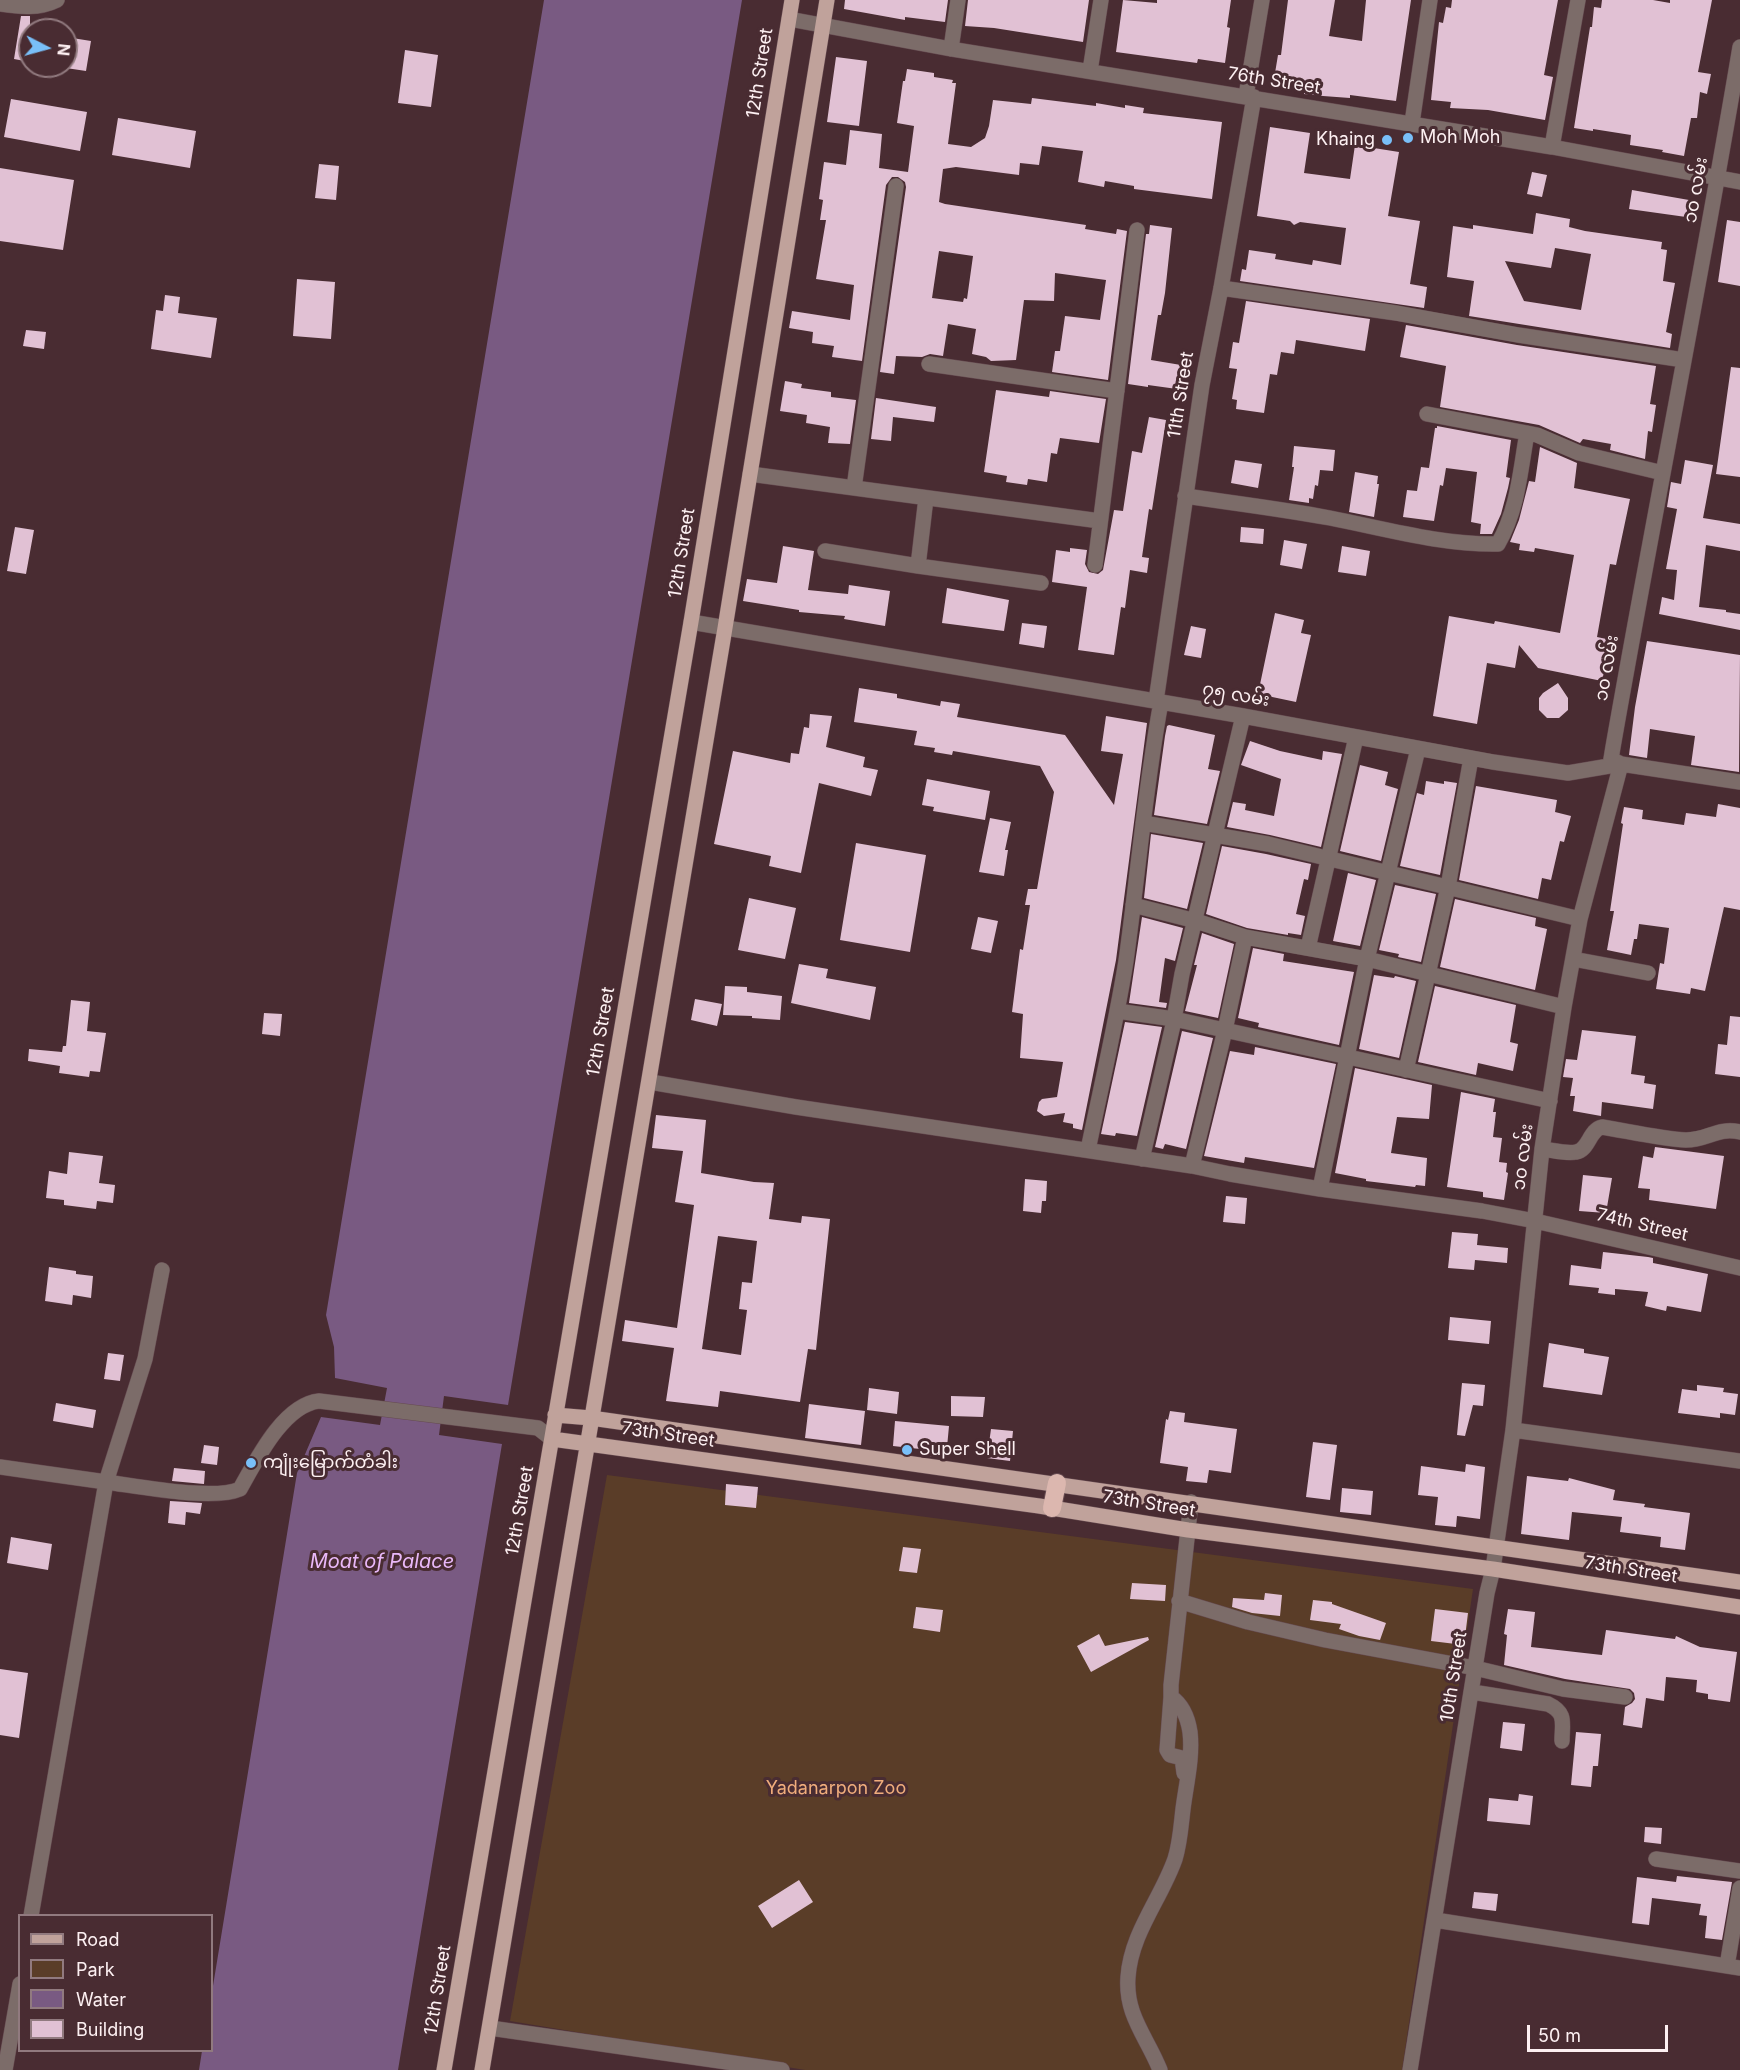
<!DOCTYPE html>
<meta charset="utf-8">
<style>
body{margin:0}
#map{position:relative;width:1740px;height:2070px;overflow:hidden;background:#492c32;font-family:Inter,sans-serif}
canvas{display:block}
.legend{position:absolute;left:18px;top:1914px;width:195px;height:138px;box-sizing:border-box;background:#492c32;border:2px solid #917a7f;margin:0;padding:8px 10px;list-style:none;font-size:18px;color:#fdf0f2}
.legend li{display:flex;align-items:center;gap:12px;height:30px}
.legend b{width:30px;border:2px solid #917a7f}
.north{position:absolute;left:18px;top:18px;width:60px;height:60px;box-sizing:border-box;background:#492c32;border:2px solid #917a7f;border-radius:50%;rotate:96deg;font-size:16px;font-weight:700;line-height:24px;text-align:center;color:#fdf0f2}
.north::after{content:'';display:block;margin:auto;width:21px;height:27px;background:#79bff8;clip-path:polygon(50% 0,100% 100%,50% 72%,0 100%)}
.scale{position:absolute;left:1527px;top:2025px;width:141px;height:27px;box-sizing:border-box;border:3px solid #fdf0f2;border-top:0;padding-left:8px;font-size:18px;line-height:21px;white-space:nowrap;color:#fdf0f2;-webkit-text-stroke:4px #492c32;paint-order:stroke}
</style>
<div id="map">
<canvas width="1740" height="2070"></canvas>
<ul class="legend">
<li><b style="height:8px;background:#c0a29b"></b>Road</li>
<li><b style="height:16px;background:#5a3d28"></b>Park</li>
<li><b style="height:16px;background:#795a82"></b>Water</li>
<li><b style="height:16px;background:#e1c1d4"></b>Building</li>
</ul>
<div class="north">N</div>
<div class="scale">50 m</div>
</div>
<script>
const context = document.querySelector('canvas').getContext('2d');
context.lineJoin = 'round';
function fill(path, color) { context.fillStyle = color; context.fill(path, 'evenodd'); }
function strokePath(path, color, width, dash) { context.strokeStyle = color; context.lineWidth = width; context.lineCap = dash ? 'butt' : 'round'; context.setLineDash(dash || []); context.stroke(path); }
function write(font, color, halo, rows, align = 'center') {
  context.font = font + ' Inter,"Noto Sans Myanmar",sans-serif'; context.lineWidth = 6; context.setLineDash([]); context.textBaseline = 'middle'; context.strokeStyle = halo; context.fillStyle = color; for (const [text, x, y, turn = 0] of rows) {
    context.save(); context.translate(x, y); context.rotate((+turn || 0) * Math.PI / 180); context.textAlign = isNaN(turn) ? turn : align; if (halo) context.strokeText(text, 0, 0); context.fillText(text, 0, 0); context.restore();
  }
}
fill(new Path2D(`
 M607 1475 1473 1589 1402 2070H805L510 2021Z`), '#5a3d28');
fill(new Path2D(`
 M544 0H742L508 1405 444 1396 439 1435 502 1444 398 2070H199L202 2051 212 2050V1992L297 1473 321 1417 380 1425 387 1388 335 1378 334 1347 326 1315Z`), '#795a82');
fill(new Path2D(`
 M845 0H948L945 22 905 17V20L844 9Z
 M968 0H1089L1083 42 994 28 965 26Z
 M1123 0 1157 3V0H1231L1227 27 1230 28 1225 63 1198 59 1197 63 1116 52Z
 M1288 0H1335L1329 36 1362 41 1366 0H1411L1396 101 1350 95V98L1323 96 1304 94V91L1273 85 1278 55H1281Z
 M1452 0H1558L1544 75 1553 77 1545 120 1488 110 1450 108 1451 102 1431 100 1439 22 1443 23 1446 7 1451 8Z
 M1602 0H1653L1670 3V0H1712L1698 72 1711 74 1707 94 1700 92 1697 118H1691L1684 156 1662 152 1663 150 1630 145 1631 135 1593 129V131L1574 128 1590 27H1592L1594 7 1601 8Z
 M21 16H30V62L14 59Z
 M66 37 91 41 86 71 66 68Z
 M405 50 438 55 431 107 398 103Z
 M836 57 867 61 859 126 827 122Z
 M907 69 934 73V77L953 80 952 83H956L948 144 971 147 985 138 989 126 993 100 1031 104 1032 98 1096 106V103L1125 108V105L1144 108 1143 113 1222 122 1212 199 1134 189V186L1105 181 1104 187 1078 182 1083 151 1042 146 1039 165 1020 163 1019 175 956 167 943 169 939 202 945 204 1086 225 1085 229 1116 234 1117 229 1127 231 1108 380 1052 372 1055 351H1060L1065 316 1100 320 1106 280 1055 273 1054 301 1024 300 1016 360 991 361 986 357 972 354 976 329 948 324 943 356 930 354 922 357 896 356 894 374 880 372 906 187 905 182 898 177H892L886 185 862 361 832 357 834 346 812 343 813 332 789 328 792 311 850 320 854 285 816 279 826 220H820L823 200 819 199 824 162 846 165 850 130 882 134 879 168 908 172 914 126 897 123 903 81H905ZM939 251 973 256 967 299 964 298 963 302 932 298Z
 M11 99 87 112 80 151 4 137Z
 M118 118 196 131 190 168 112 155Z
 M1270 127 1310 133 1304 173 1350 179 1355 145 1399 152 1388 216 1420 221 1410 284 1427 287 1424 308 1240 281 1242 269 1246 270 1249 250 1276 254 1275 259 1312 265 1313 260 1341 265 1346 228 1300 222 1294 225 1290 221 1257 216Z
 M319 164 339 166 336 200 315 198Z
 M0 168 74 180 63 250 0 241Z
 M1532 172 1547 175 1542 197 1527 194Z
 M1632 190 1689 200 1686 217 1629 209Z
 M1536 213 1570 219 1569 227 1585 231 1662 242 1661 249 1667 250 1663 281 1675 283 1666 332 1672 334 1670 348 1469 316 1474 281 1447 277 1453 226 1473 229V225L1533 234ZM1555 248 1591 254 1581 310 1524 301 1505 261 1551 268Z
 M1727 220 1740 222V286L1718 282Z
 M1150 225 1172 228 1165 293 1161 315H1158L1151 360 1181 365 1177 389 1148 385V387L1128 384 1146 234H1149Z
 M297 279 335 282 331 339 293 336Z
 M165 295 180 297 178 313 217 318 211 358 151 349 156 310 163 311Z
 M1246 301 1370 319 1365 351 1296 340 1294 354 1281 352 1277 375 1270 374 1264 413 1236 409 1237 400 1232 399 1237 369 1229 368 1233 342 1239 343Z
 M1406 325 1517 345 1656 366 1650 404 1656 405 1652 432 1648 431 1645 459 1610 450 1611 444 1583 439 1580 443 1539 425 1440 407 1446 366 1400 357Z
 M26 330 46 332 44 349 23 346Z
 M1731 367 1740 368V477L1716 474Z
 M785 381 802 384 801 388 831 392V397L856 400 850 444 828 443 830 427 806 423 807 415 780 411Z
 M996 390 1049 397 1050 391 1106 399 1099 443 1060 438 1057 454 1051 453 1047 482 1028 479 1027 485 1006 482 1007 476 984 472Z
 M876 398 936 407 934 422 893 417 891 441 871 439Z
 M1149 417 1166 420 1152 510 1149 509 1142 557 1149 558 1147 573 1130 570 1125 608 1121 607 1114 655 1078 650 1087 587 1052 582 1056 550 1070 552V548L1087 550 1085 564 1089 572 1098 574 1103 570 1114 510 1123 511 1132 451 1142 453Z
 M1437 426 1511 440 1506 477 1510 478 1508 488 1501 514 1492 534H1480L1481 524 1471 522 1477 472 1446 468 1443 486 1440 485 1434 521 1403 517 1407 490 1417 491 1421 467 1429 468 1435 428H1437Z
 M1294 446 1335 450 1333 471 1320 470 1318 486 1315 485 1313 499 1309 498V503L1289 500 1294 467H1292Z
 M1540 447 1577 463 1574 488 1630 499 1616 565 1610 564 1597 637 1611 640 1602 681 1538 668 1519 645 1515 668 1487 663 1477 724 1433 716 1449 616 1494 624 1495 621 1560 633 1574 555 1535 548 1534 552 1519 550 1520 544 1510 542 1519 520 1529 481 1535 482Z
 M1235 460 1262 464 1258 488 1231 483Z
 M1685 460 1713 465 1703 518 1740 524V551L1706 545 1699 607 1726 610V612L1740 614V630L1659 614 1662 597 1674 600 1677 570 1666 569 1677 509 1667 507 1671 482 1681 484Z
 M1355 472 1378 476 1377 484H1379L1374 517 1349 512Z
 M15 527 34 530 26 574 7 571Z
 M1241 527 1264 529 1263 544 1240 542Z
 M1284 540 1307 544 1302 569 1280 565Z
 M783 546 814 551 808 590 848 594 849 585 890 591 885 626 844 619 845 616 799 612V610L743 601 747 579 777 583Z
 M1342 546 1370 551 1366 576 1338 572Z
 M947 588 1009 600 1004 631 942 623Z
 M1275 613 1304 620 1301 633 1311 635 1296 702 1258 694Z
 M1022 623 1047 626 1044 648 1019 644Z
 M1191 626 1206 629 1201 658 1184 655Z
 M1647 641 1740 655 1739 772 1691 765 1695 736 1650 729 1647 758 1629 755 1635 707Z
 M1558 683 1568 698V710L1559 718H1547L1539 710V698L1543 693Z
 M859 688 897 694V698L940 706 941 701 960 704 957 717 1065 735 1114 805 1123 754 1101 751 1106 716 1147 723 1116 960 1082 1130 1073 1128V1124L1063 1122 1065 1113 1044 1116 1037 1111 1039 1102 1042 1099 1057 1097 1063 1062 1020 1058 1023 1014 1012 1012 1020 949 1023 950 1030 905H1025L1028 889H1037L1054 792 1040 766 953 751 952 755 934 752 935 748 914 745 917 731 854 722Z
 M810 714 832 716 826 747 865 757 863 767 878 770 871 796 819 783 801 873 769 866 771 856 714 844 733 751 790 763 791 753 799 754 804 727 809 728Z
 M1169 725 1215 735 1208 769 1220 771 1207 824 1154 815 1165 736 1167 726Z
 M1250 741 1280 751 1322 760 1323 751 1342 754 1321 847 1270 835 1227 827 1233 802 1246 804 1245 810 1274 816 1281 779 1241 765Z
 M1360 765 1388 772 1385 785 1398 789 1381 861 1340 851Z
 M927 779 990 791 985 820 933 811 934 807 922 805Z
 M1426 781 1444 784V781L1457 783 1440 875 1400 866 1417 793 1424 795Z
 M1476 786 1557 800 1555 812 1571 816 1564 842 1560 841 1551 880 1542 878 1538 899 1459 880Z
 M1718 804 1740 808V910L1724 907 1705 991 1691 988 1690 994 1656 989 1660 963 1664 964 1669 928 1639 924 1637 939H1634L1631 955 1607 950 1614 911H1610L1623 824 1621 823 1624 807 1643 810 1642 819 1684 825 1686 813 1716 817Z
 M990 818 1011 822 1005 850H1008L1004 876 979 872Z
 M1151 834 1203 843 1187 909 1144 898Z
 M856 843 926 855 910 952 840 940Z
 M1222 846 1266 854 1311 864 1308 880 1304 879 1296 914 1305 916 1301 935 1288 933V935L1247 928 1206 914Z
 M1348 873 1376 880 1360 946 1333 941Z
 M1395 885 1436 894 1421 962 1398 957 1399 954 1379 950Z
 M749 898 796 908 785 959 738 950Z
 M1455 899 1536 918 1535 926 1547 929 1535 990 1440 967Z
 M978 917 998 921 991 953 971 949Z
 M1142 917 1183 928 1175 961 1165 958 1159 1002 1167 1003 1166 1008 1129 1003Z
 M1202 933 1234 944 1218 1018 1185 1011 1197 965H1194Z
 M1253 948 1284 954 1283 961 1354 972 1339 1045 1258 1027 1259 1023 1238 1018Z
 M799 964 828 969 826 978 876 987 870 1020 791 1003Z
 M1374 975 1394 978 1395 976 1416 981 1399 1058 1359 1049Z
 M725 986 747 987V992L782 996 780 1020 752 1018V1016L723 1015Z
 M1435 986 1516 1005 1510 1042 1518 1044 1513 1071 1478 1063 1476 1075 1418 1062Z
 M695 999 722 1004 717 1026 691 1020Z
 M71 1000 90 1002 87 1031 106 1033 100 1072 90 1071 89 1077 59 1073 60 1066 28 1061 29 1049 62 1052 63 1046H66Z
 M264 1013 282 1014 280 1036 262 1034Z
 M1730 1016 1740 1017V1077L1715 1074 1718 1044 1727 1045Z
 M1125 1022 1162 1027 1137 1136 1116 1133 1115 1136 1101 1134Z
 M1582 1030 1636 1036 1631 1074 1645 1076 1644 1083 1656 1085 1653 1109 1602 1102 1601 1116 1573 1111 1575 1096H1570L1573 1078 1563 1077 1566 1059 1577 1060Z
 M1182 1031 1213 1038 1186 1149 1165 1144 1163 1149 1155 1147Z
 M1255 1047 1336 1064 1314 1168 1245 1157 1244 1163 1204 1156 1230 1051 1254 1055Z
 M1355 1068 1432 1085 1429 1119 1397 1117 1391 1153 1427 1158 1425 1186 1416 1185 1415 1187 1366 1181V1179L1335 1173Z
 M1461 1092 1495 1099 1493 1112H1496L1493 1137 1502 1138 1499 1162 1507 1163 1506 1172 1508 1173 1504 1200 1483 1197V1192L1447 1187Z
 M656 1115 706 1120 701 1173 754 1182 774 1183 769 1219 801 1223 802 1216 830 1219 816 1350 808 1349 800 1402 720 1391 718 1407 666 1401 674 1348 622 1341 625 1320 677 1328 694 1205 675 1202 683 1151 652 1148ZM718 1236 757 1241 752 1283 742 1282 739 1309 747 1310 741 1355 702 1349Z
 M1655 1147 1724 1156 1716 1209 1649 1200 1650 1189 1638 1188 1643 1156 1653 1158Z
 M69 1152 103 1156 99 1183 115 1185 113 1203 97 1201 96 1209 64 1205V1200L46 1198 49 1171 67 1174Z
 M1583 1175 1612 1178 1606 1213 1579 1211Z
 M1025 1179 1047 1181 1046 1201H1042L1041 1213 1023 1211Z
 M1226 1196 1247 1198 1245 1224 1223 1222Z
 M1452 1232 1478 1234 1477 1245 1508 1248 1507 1263 1475 1260 1474 1270 1448 1268Z
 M1603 1252 1648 1257 1653 1258V1263L1708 1274 1701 1312 1667 1306 1666 1311 1645 1306 1648 1292 1615 1289V1295L1598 1293 1599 1288 1569 1285 1571 1265 1601 1269Z
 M49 1267 76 1271V1274L93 1276 91 1298 73 1295 72 1305 45 1301Z
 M1450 1317 1491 1321 1489 1344 1448 1340Z
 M1549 1343 1584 1349V1353L1609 1357 1602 1395 1543 1387Z
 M108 1353 124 1355 120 1381 104 1379Z
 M1462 1383 1485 1385 1483 1406 1473 1405 1465 1436 1457 1435Z
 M1697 1385 1724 1388 1723 1392 1738 1394 1735 1415 1720 1413V1418L1678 1413 1682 1389 1697 1391Z
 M869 1388 899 1392 897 1414 867 1410Z
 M951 1396 985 1397 983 1417 951 1416Z
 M56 1403 96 1410 93 1428 53 1421Z
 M809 1404 865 1411 861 1445 805 1438Z
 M1170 1411 1185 1413 1184 1422 1237 1429 1231 1473 1209 1470 1207 1483 1186 1481 1188 1467 1160 1463 1166 1419 1168 1420Z
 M895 1421 949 1426 946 1458 929 1456V1450L893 1446Z
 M991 1429 1013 1431 1010 1461 987 1458Z
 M1313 1442 1337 1445 1330 1500 1306 1497Z
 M204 1445 219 1447 217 1465 201 1463Z
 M1466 1464 1485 1467 1480 1519 1457 1516 1456 1527 1435 1525 1438 1497 1418 1495 1421 1466 1465 1472Z
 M174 1468 205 1471 204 1484 172 1481Z
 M1527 1476 1568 1481 1569 1478 1615 1490 1613 1500 1645 1504 1644 1507 1690 1513 1685 1550 1660 1547 1661 1537 1620 1532 1622 1517 1572 1512 1569 1540 1521 1534Z
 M726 1484 758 1487 756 1508 725 1505Z
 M1342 1488 1373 1491 1371 1515 1340 1512Z
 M170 1501 202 1503 200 1514 186 1512 185 1525 168 1523Z
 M11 1537 52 1544 48 1570 7 1563Z
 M903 1547 921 1549 917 1573 899 1571Z
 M1132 1583 1166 1585 1165 1601 1130 1599Z
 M1265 1593 1282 1595 1280 1616 1252 1613 1232 1607 1233 1598 1264 1600Z
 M1313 1600 1332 1602V1604L1386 1623 1380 1640 1359 1636 1339 1629 1341 1624 1310 1620Z
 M916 1607 943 1610 940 1632 913 1628Z
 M1435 1609 1468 1613 1464 1645 1431 1641Z
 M1508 1609 1535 1612 1531 1647 1602 1655 1606 1630 1675 1639 1676 1636 1700 1647 1737 1652 1730 1702 1708 1699V1694L1696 1692 1697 1680 1666 1677 1664 1701 1646 1698 1642 1728 1623 1725 1625 1707 1632 1703 1635 1699 1634 1693 1630 1689 1565 1679 1504 1665 1507 1635 1504 1634Z
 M1099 1634 1105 1646 1148 1637 1149 1640 1091 1672 1077 1646Z
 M0 1669 28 1673 19 1738 0 1735Z
 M1503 1722 1525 1724 1522 1751 1500 1748Z
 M1576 1732 1601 1734 1598 1766H1593L1591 1787 1571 1785Z
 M1519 1794 1533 1796 1530 1825 1487 1821 1489 1798 1518 1801Z
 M1645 1827 1662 1828 1661 1844 1644 1842Z
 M1677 1876 1732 1882 1722 1940 1705 1938 1707 1916 1699 1915 1701 1904 1652 1898 1649 1925 1632 1923 1637 1877 1676 1882Z
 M799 1880 813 1902 772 1928 758 1906Z
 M1474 1892 1498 1894 1496 1911 1472 1908Z`), '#e1c1d4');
const minor = new Path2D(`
 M0 4C19 7 39 9 57 0
 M789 19 951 49 1552 147 1740 182
 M951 49 958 0
 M1090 71 1101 0
 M1246 96 1262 0
 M1412 123 1430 0
 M1552 147 1578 0
 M1221 288 1396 313 1518 335 1684 360
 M929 364 1117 391
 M1427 414 1527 433
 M750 474 1100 521
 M854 488 896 186
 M1185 496C1233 503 1282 509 1330 518 1386 529 1442 545 1498 544 1518 509 1520 472 1527 433L1537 435 1579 453 1663 473
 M825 551 918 566 1041 583
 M1095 565 1137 230
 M918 566 926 498
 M691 622 1243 716 1493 762 1568 773 1621 764 1740 782
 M1156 701 1202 385 1221 288 1254 97
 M1143 823 1268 844 1580 919
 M1133 905 1196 921 1245 937 1367 959 1564 1007
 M1308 948 1356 737
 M1573 959 1648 973
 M1117 1011 1174 1019 1550 1101
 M1406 1070 1448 887 1471 758
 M650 1082 796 1107 1192 1166 1230 1174 1320 1189 1482 1211 1535 1221 1740 1268
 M1542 1149C1552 1150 1566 1154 1576 1152 1589 1150 1589 1130 1602 1127 1627 1131 1662 1139 1686 1140 1708 1140 1717 1127 1740 1132
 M1088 1150C1101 1087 1116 1024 1126 961 1138 875 1145 788 1161 702
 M1142 1159 1173 1025 1182 974 1243 716
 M1192 1166 1225 1030 1245 937
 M1320 1189 1367 959 1418 749
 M1513 1430 1740 1461
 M0 1467C35 1472 71 1477 106 1482 137 1486 213 1501 240 1489 256 1461 283 1405 319 1401L538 1428 552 1439
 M1179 1601 1248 1622 1325 1640 1475 1668 1563 1689 1625 1697
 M1472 1692 1548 1704C1567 1713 1562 1723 1562 1741
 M1171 1697 1167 1750 1170 1755 1182 1758 1184 1773
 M1656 1859 1740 1871
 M31 1916 106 1482 145 1359 162 1270
 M1435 1920 1740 1968
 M1727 1966 1740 1888
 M490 2028 782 2070
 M5 2070 20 1984
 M1160 2070C1147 2037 1125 2015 1128 1977 1131 1933 1161 1899 1175 1859 1180 1843 1181 1826 1183 1809 1186 1785 1193 1757 1190 1732 1188 1719 1183 1705 1171 1697V1685L1191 1502
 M1410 2070 1487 1593 1493 1569 1513 1430 1542 1149 1564 1007 1580 919 1621 764 1611 759 1613 747C1654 513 1701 281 1740 47`);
const major = new Path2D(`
 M555 1415 591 1418 1740 1582
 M552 1439 1039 1506 1188 1530 1493 1569 1740 1607
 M444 2070 691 622 792 0
 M482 2070 725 628 827 0`);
const highway = new Path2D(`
 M1052 1508 1057 1483`);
strokePath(minor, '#664b51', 16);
strokePath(major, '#664b51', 16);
strokePath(highway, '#664b51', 20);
strokePath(minor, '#7c6c69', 15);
strokePath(major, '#c0a29b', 15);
strokePath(highway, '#dcb7af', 18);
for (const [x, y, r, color] of [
 [1408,138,6,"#79bff8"],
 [1387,140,6,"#79bff8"],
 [907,1450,6,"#79bff8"],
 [251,1463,6,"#79bff8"]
]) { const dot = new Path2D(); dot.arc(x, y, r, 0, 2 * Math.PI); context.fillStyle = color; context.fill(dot); strokePath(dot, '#492c32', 2); }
write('18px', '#fdf0f2', '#492c32', [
 ["12th Street",760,73,-81],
 ["76th Street",1274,81,9],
 ["၁၀ လမ်း",1696,190,-80],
 ["11th Street",1181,395,-81],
 ["12th Street",682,553,-81],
 ["၁၀ လမ်း",1607,668,-80],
 ["၇၅ လမ်း",1236,695,10],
 ["12th Street",601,1032,-80],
 ["၁၀ လမ်း",1523,1157,-83],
 ["74th Street",1642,1225,13],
 ["73th Street",668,1435,8],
 ["73th Street",1149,1504,9],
 ["12th Street",520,1511,-80],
 ["73th Street",1631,1570,9],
 ["10th Street",1454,1677,-81],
 ["12th Street",438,1990,-81]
]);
write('18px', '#fdf0f2', '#492c32', [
 ["Moh Moh",1420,138],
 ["Khaing",1375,140,"right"],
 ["Super Shell",919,1450],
 ["ကျုံးမြောက်တံခါး",263,1463]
], 'left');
write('18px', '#f0ad7c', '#492c32', [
 ["Yadanarpon Zoo",836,1789]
]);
write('italic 20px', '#e9b8f8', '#492c32', [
 ["Moat of Palace",382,1562]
]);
</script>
